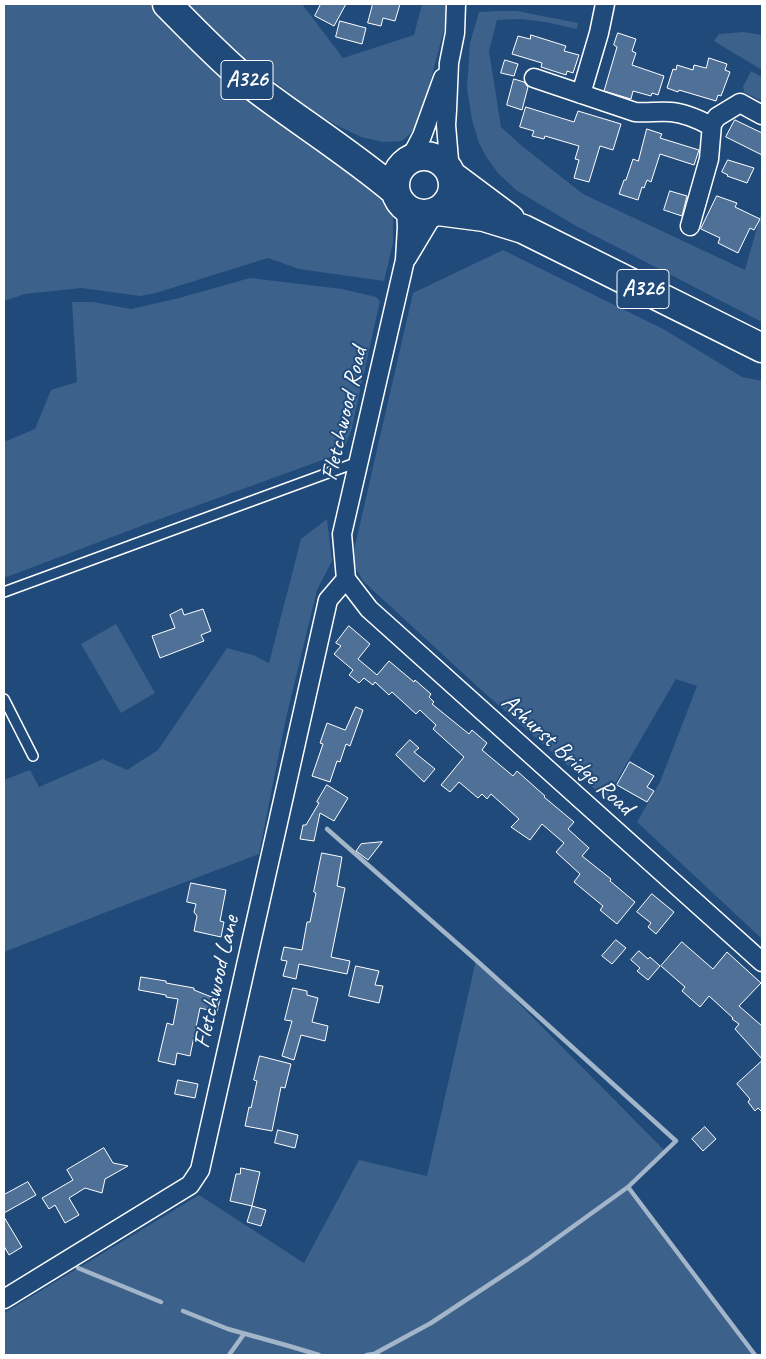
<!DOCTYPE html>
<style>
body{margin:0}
#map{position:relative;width:766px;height:1359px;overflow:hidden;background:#1f4a7a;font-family:Caveat,sans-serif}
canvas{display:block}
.frame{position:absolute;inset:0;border:5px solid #fff;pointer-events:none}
</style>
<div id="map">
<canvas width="766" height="1359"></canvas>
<div class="frame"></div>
</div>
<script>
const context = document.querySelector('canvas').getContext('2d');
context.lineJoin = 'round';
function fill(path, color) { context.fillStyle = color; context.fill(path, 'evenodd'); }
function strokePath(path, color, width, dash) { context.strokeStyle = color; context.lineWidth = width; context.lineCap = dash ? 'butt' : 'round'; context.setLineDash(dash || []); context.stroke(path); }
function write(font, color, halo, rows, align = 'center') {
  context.font = font + ' Caveat,sans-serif'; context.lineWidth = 4; context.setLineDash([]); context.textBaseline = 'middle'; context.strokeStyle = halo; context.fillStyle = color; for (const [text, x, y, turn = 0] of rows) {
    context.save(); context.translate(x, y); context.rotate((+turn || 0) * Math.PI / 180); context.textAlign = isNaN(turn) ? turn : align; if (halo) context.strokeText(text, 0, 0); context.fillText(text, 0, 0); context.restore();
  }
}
fill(new Path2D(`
 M4 4H156L362 177 393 213V243L384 281 299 269 268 258 156 293 141 296 81 288 25 294 4 301Z
 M185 4H302L343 58 414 35 422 4H448V5L445 26 422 113 414 130 402 141 383 142 361 137 336 125 314 112 209 31Z
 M497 11H517L578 23 577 29 545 22 521 19 497 20 489 51 501 127 522 146 583 194 745 270 762 210V322L576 226 516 190 498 173 487 158 479 143 472 120 467 88 470 43 479 12Z
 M743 32 762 35V70L714 41 719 34Z
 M751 71 762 77V101L744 92 743 87Z
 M503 250 665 330 742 377 762 381V939L637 822 660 782 697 686 676 679 606 799 479 688 363 581 354 565V550L413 293Z
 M250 278 342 289 376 297 380 301 351 431 342 453 149 523 4 578V442L35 429 51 390 77 382 72 302H93L131 309 179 298Z
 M327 519 332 561 317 590 286 718 259 854 104 913 4 952V780L30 770 39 787 103 759 127 770 158 750 227 648 253 655 269 663 301 539Z
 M116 624 155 693 121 713 81 644Z
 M476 960 666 1152 628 1187 739 1332 755 1355H4V1313L199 1195 304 1263 359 1160 427 1176Z`), '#3c618b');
strokePath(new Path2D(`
 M327 829 476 960 676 1141 628 1187 755 1355
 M78 1268 161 1302
 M183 1311 228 1329 289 1346 319 1355
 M229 1355 244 1334
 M367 1355 374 1354 431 1323 528 1259 628 1187`), '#a3b5c8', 4.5);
const building = new Path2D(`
 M321 4H346L334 26 315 16Z
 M373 4H400L395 21 383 18 381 26 368 23Z
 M340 21 366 28 362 44 336 37Z
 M618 33 636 39 632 51 636 53 632 65 664 76 658 95 652 93 651 96 633 91 631 99 604 91 617 47 614 45Z
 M531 35 566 46 564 51 579 55 573 73 567 71 566 75 541 67 542 63 512 54 518 36 530 39Z
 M709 58 727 64 725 70 730 72 721 96 718 95 716 101 679 90 678 92 667 88 673 69 676 70 677 65 693 70 694 65 706 68Z
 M505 60 518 64 514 76 501 73Z
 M514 79 524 82 528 87 522 110 507 105Z
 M526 107 574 122 578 111 621 124 613 150 600 146 589 182 574 178 579 160 575 159 579 146 545 136 544 139 532 136 534 131 520 127Z
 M735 120 762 133V155L726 137Z
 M647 129 662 134 660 138 699 150 694 165 660 154 651 182 647 180 644 188 642 187 638 200 619 194 624 180H626L633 159 638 161Z
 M728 160 754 168 747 183 727 176 728 175 722 172Z
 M670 191 687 196 682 216 664 210Z
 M717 196 737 203 735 207 760 219 754 230 750 228 738 253 718 243 720 238 701 229Z
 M182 609 184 615 203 609 211 631 201 635 204 641 160 658 152 636 175 628 170 615Z
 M349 626 370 644 358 659 377 675 389 661 414 682 415 680 431 694 429 697 434 702 432 704 469 734 472 730 487 743 482 750 513 776 517 771 545 796 544 797 574 822 568 829 589 848 582 856 611 879 610 881 635 902 617 924 600 910 603 906 574 882 580 874 556 852 564 843 542 824 530 840 511 827 519 819 491 794 487 799 482 794 478 798 459 782 450 792 441 785 464 757 433 729 436 725 420 710 416 714 392 692 389 695 375 682 373 685 364 678 359 683 349 675 353 670 334 654 341 646 336 643Z
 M356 707 363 710 350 746 346 744 340 762 337 761 330 782 312 776 323 744 320 743 327 723 345 730Z
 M410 740 419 748 414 752 435 769 424 782 396 755Z
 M630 762 654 776 647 787 654 791 647 802 617 785Z
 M327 785 348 798 334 821 320 813 314 841 300 839 303 825H306L319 803 317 802Z
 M382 842 368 860 356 851 361 844Z
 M322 853 342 857 337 886 345 888 331 957 350 961 347 974 299 964 296 979 283 976 287 961 281 960 284 947 302 950 307 922H310L316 893 314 892Z
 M191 883 226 890 220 921 224 922 221 937 194 931 197 916 194 912 196 904 187 902Z
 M652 894 674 912 656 934 648 927 651 923 637 912Z
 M616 940 626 948 612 964 602 956Z
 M682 942 713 969 727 952 761 983 739 1006 762 1026V1059L735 1029 739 1024 732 1019 733 1018 709 996 700 1007 682 991 685 987 661 966Z
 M639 951 648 959 650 957 660 966 648 980 637 971 640 968 631 960Z
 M356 966 379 971 375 985 383 986 379 1003 349 996Z
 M141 977 166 981V983L194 988V990L209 996 220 999 217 1012 200 1008 190 1056 177 1053 175 1065 158 1061 167 1023 173 1025 178 999 166 997V995L139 990Z
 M293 988 307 991V995L318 998 312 1022 328 1026 325 1041 301 1035 294 1060 282 1056 292 1021 285 1020Z
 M260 1056 291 1064 285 1088 281 1087 272 1131 245 1126 249 1107 251 1108 257 1081 254 1080Z
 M762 1061V1112L758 1108 755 1111 748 1102 750 1099 737 1084Z
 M178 1080 198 1084 195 1098 175 1094Z
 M705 1127 716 1139 703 1151 692 1139Z
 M278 1130 298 1135 295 1148 275 1143Z
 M104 1148 113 1163 128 1166 105 1179 102 1193 85 1188 69 1198 79 1215 65 1223 55 1205 49 1209 42 1198 73 1180 67 1170Z
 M241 1168 260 1172 252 1206 266 1210 261 1226 247 1222 252 1206 230 1201 236 1174H240Z
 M28 1182 36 1195 4 1213V1195Z
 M4 1217 22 1247 9 1255 4 1246Z`);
fill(building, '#507197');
strokePath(building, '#fff', 1);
const lane = new Path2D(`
 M4 592 358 462
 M4 699 33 756`);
const street = new Path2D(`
 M534 78 635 112C647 113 659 111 671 112 685 113 698 119 711 126
 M581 94 599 33 605 4
 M410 159 422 136 443 78
 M450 172 446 125 447 110 449 63 455 33 456 4
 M690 226 709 159 712 124 717 117 740 103 762 115
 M407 258 434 213
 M346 579 369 609 762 962
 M346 579 342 534 405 260 407 227 406 209
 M4 1299 190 1185 200 1170 328 600 346 579`);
const primary = new Path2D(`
 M167 4C195 32 222 61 253 86 300 122 350 153 395 191
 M395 185a29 29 0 1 1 58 0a29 29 0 1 1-58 0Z
 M451 175 510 219
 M438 211 484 217 523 229 762 348`);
strokePath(lane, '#fff', 12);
strokePath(street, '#fff', 21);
strokePath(primary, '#fff', 31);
strokePath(lane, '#1f4a7a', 9);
strokePath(street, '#1f4a7a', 18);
strokePath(primary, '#1f4a7a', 28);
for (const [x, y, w] of [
 [247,80,52],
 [643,289,52]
]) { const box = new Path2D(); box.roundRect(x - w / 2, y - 19.5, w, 39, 4); context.fillStyle = '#1f4a7a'; context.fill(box); strokePath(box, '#fff', 1); }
write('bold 22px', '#fff', null, [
 ["A326",247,80],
 ["A326",643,289]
]);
write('24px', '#fff', '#1f4a7a', [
 ["Fletchwood Road",345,414,-77],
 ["Ashurst Bridge Road",567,755,42],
 ["Fletchwood Lane",217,982,-77]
]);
</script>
